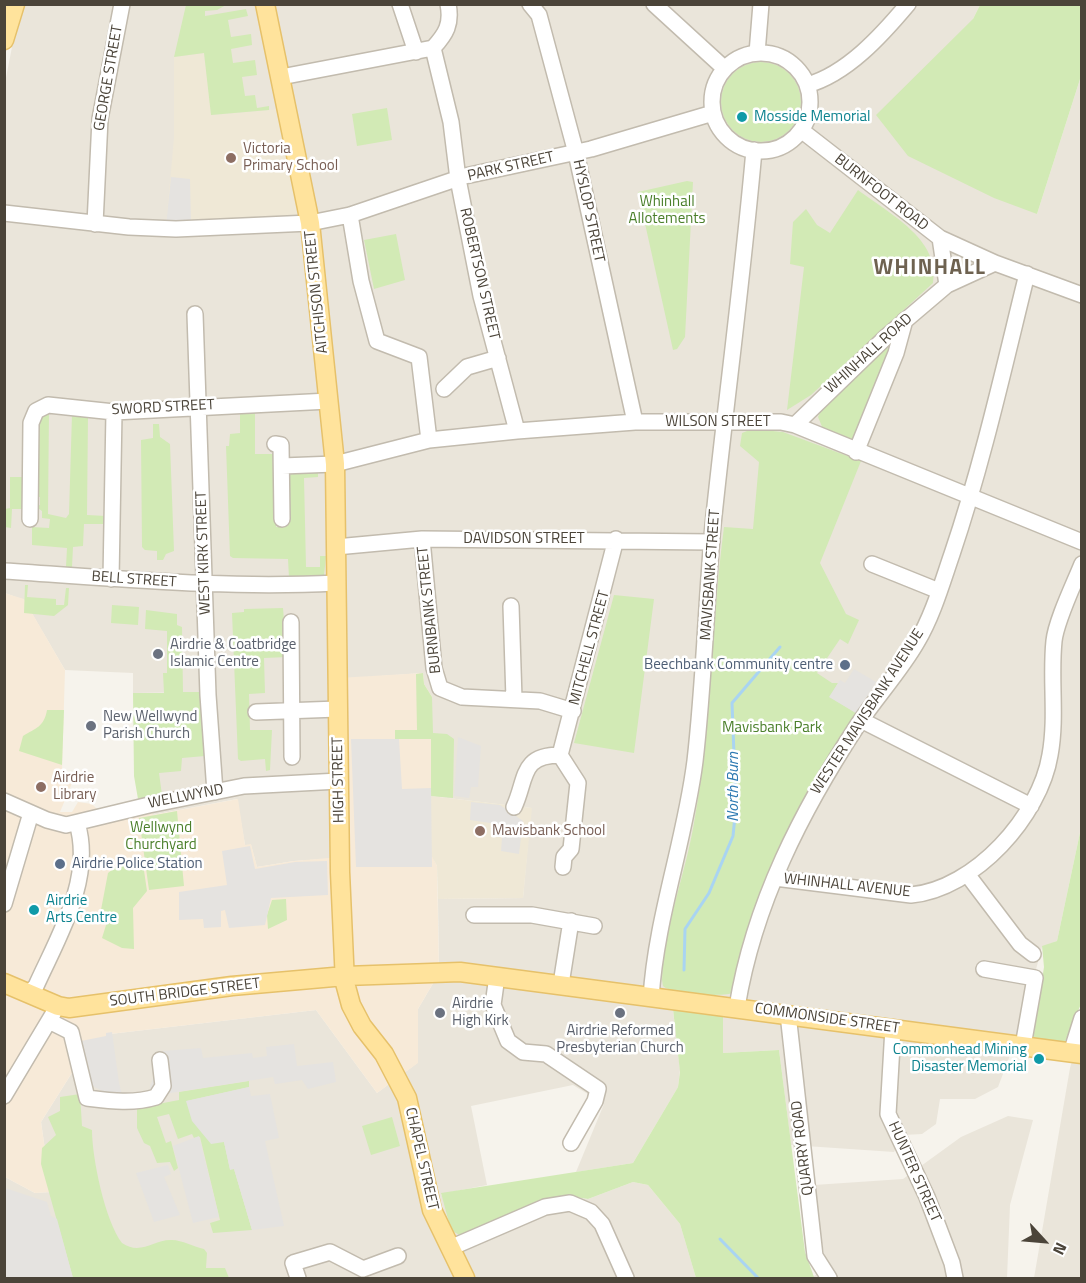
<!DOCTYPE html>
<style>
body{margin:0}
#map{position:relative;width:1086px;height:1283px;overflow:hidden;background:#f6f3ec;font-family:"Titillium Web",sans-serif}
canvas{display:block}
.frame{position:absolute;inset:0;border:6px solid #4b4439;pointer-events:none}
.north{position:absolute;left:1014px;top:1211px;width:60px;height:60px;-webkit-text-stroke:4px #fff;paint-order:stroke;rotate:116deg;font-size:16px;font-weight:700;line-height:24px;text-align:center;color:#4b4439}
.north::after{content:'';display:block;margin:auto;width:21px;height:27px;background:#4b4439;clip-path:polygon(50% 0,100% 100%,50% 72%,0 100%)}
</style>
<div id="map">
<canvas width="1086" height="1283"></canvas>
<div class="frame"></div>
<div class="north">N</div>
</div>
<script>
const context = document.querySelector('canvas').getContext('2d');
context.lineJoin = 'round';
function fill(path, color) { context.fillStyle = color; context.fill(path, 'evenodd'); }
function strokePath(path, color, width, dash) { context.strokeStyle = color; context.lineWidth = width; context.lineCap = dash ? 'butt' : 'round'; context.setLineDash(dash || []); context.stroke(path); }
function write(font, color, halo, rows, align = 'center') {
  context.font = font + ' "Titillium Web",sans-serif'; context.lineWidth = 5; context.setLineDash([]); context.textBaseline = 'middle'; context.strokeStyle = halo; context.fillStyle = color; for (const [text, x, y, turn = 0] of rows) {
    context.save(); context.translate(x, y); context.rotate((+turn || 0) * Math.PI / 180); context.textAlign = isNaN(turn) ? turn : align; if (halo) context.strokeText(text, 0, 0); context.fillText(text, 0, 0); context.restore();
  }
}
fill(new Path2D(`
 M5 4 980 5 973 19 1037 214 1081 76V828L1057 941 1042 947 1020 1029 998 1087 975 1099H940L936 1124 922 1134 903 1135 894 1152 791 1145 779 1050 723 1053 673 1010 680 1070 678 1087 633 1163 576 1172 604 1104 573 1085 471 1106 487 1185 441 1194 461 1236 563 1195 588 1199 633 1182 648 1185 680 1224 696 1278H5V1177L35 1193 51 1192 41 1122 75 1068 110 1034 316 1010 377 1093 417 1063 418 1009 439 973 438 899 523 898 531 808 431 796 432 697 424 684 423 673 338 679 340 858 294 861 257 867 251 845H245L237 799 152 815 149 757 208 692 133 693V673L65 670 24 600 5 593 4 88 12 47 5 44Z
 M1081 1029V1278H1034L1070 1068Z
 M1008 1116 1033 1120 1010 1205 1007 1278H811L827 1267 819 1229 814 1185 903 1179 961 1137Z`), '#eae5da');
fill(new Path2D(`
 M4 593 24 599 65 670 62 770 72 783 60 812H72L78 802 92 804 97 809 150 798 153 815 238 799 245 845 251 844 257 867 294 861 340 857 338 678 423 673 424 684 432 697 431 854 437 866 439 973 418 1009V1063L377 1093 316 1010 110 1034 75 1068 41 1122 51 1192 35 1193 5 1177Z`), '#f7ead8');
fill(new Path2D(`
 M204 53 212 115 280 109 299 211 293 219 166 225 174 138V57Z
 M431 796 532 808 523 898 438 899 437 866 431 855Z`), '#efe8d6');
fill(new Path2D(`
 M186 5H226L217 10 205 11V16L246 9 248 16 228 20 231 37 251 34 252 45 231 49 233 63 255 60 257 75 242 77 245 96 255 95 257 108 269 106V110L211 115 204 53 174 57Z
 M980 5H1081V76L1037 214 994 198 908 156 876 115 973 19Z
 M721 102a40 40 0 1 1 80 0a40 40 0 1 1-80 0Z
 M387 108 392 140 357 146 352 114Z
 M687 181 693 182 685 337 677 349 673 350 638 192Z
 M858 190C888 213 941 239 933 283L811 395 787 410 804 267 790 264 793 222 806 209 817 225 830 233Z
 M396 234 405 280 374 289 364 240Z
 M890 345 892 346 853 442 823 429 818 417 823 406Z
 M49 411 48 514 66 518 69 514 72 414 88 416 87 515 106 516V524H84L83 546 73 547 72 567H66L67 548 32 545V527L49 528 50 519 42 518V511L35 506 40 505V497H34L36 428 39 417Z
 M240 412H255V454H275L276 527 288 526 287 487H290V475L293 472H318V477L304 478 306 567H320V556H326L324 576 289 578 288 559 233 558 230 556 226 446H229L230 434 240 433Z
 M153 424H159L160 437 170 444 174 551 166 554 163 560H157V551L145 550 142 547 141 440 153 438Z
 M752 429 783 432 861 461 820 563 846 614 859 620 848 644 840 639 817 673 832 683H838L830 697 859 715 813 786 735 992C726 998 671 994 663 986L662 980C664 927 685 876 694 823 712 725 711 626 724 527L753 529 759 462 740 446 742 433Z
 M10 477H25L24 509H12L11 528 5 527V509L10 508Z
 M25 585H28L27 597 56 599V605H64L66 588H69L68 605 54 616 24 613Z
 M614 595 654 599 634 753 574 743Z
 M112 605 139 607 138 625 111 623Z
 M283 608 287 657 264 658 265 693 249 694 250 730H272L270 770 266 771 265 759 241 761 238 759 232 613 244 612V609Z
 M146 610 177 614V625L182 627 183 692H208L210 746 204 747 205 756 182 758 181 771 159 773 162 795 138 799 134 776 133 693H164L163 673H167V631L145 629Z
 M423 673 424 684 432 697 433 733 447 734 454 739 453 798 431 796V739H395V730H417L416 674Z
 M47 710H64L62 765 19 751 23 736C36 728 44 727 47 710Z
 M177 811 184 886 149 890 139 818Z
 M1081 828V1004L1064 1044 1033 1039 1044 967 1042 946 1057 941Z
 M142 857 147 891 133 908 134 949 122 948 102 938 107 922 100 915 108 873 121 863Z
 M286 899 287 920 268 929 267 915 272 900Z
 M673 1009 723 1013V1053L779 1050 805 1252 814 1277 696 1278 680 1224 648 1185 633 1182 588 1199 563 1195 461 1236 451 1230 441 1193 633 1163 678 1087 680 1072Z
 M249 1081V1087L187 1101 224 1142 230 1169H234L252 1230 213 1233 210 1223 220 1220 200 1137 194 1138 192 1134 178 1139 169 1114 157 1117 166 1143 171 1141 178 1168 174 1171 170 1162 157 1163 150 1146 144 1143 137 1128V1108L179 1100V1092Z
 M80 1094 82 1126 92 1130C92 1158 105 1221 122 1243 141 1256 154 1239 172 1240 182 1240 194 1247 204 1249L207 1253 206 1268H225L229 1278H73L41 1164 42 1148 56 1135 48 1117 60 1111V1097Z
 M392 1117 400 1146 371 1155 362 1126Z`), '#d2eab5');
fill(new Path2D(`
 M171 177 190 179 191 225H166Z
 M854 669 876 682 856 713 829 697 840 680 845 683Z
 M458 737 481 746 478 787H471L469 798 454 796Z
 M351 739H399L402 789 431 788 432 867H356Z
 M471 802 500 805 523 821 519 854 501 851 503 825 470 820Z
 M250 846 255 869 295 862 327 861 328 895 271 898 265 925 229 928 225 910 221 911V927L204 928 203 919 179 920V892L227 885 222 851Z
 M112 1032 119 1083 122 1095 112 1096 91 1085 81 1041 106 1036V1033Z
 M294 1044 297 1066 333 1062 336 1082 308 1089 302 1080 275 1084 273 1077 151 1096 150 1087 163 1051 201 1048 203 1058 252 1053 253 1058 267 1056 266 1047Z
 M249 1087 251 1096 270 1094 279 1138 265 1141 284 1226 252 1230 234 1169 230 1170 224 1142 211 1144 192 1121 186 1101Z
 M199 1136 219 1217 193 1223 173 1146Z
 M168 1165 171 1174 164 1177 180 1215 154 1222 136 1173Z
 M5 1188 47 1202 51 1216 57 1219 73 1278 5 1277Z`), '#e5e3e0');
strokePath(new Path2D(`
 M684 970 685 929 709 893 733 836 736 806 732 703 780 647
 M720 1239 758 1278`), '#a9d4f2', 3);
const minor = new Path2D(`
 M400 4 416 52
 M530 4 539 15 576 153 635 422
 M654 4 724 68
 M433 48 451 122 458 179 481 296 517 431
 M757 53 761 4
 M712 102a49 49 0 1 1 98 0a49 49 0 1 1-98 0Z
 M281 77 433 48C446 34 452 24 448 4
 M807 85C847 74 882 35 908 4
 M801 130 940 238 995 263 1082 295
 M4 213 129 227 176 229 310 223 350 215 465 176 591 149 713 113
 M350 215 361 281 377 341 419 357 429 440
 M95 224 100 119 122 4
 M940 238 947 285
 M195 314 208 695 215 792
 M444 389 467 367 498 358
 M795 425 887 336 947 285 995 263
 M275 444 281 445 282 519
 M856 452 896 353 905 320
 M282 466 335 464 429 440 517 431 635 422H781L795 425 1082 542
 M30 519 31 423 36 411 48 405 114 412 329 401
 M422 539 434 668 440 688 462 697 540 701 573 711
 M336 547 422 539 712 542
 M872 564 939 591
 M4 571C116 578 225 589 336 583
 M111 579 114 412
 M511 606 514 699
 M291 622 292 757
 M256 712 338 709
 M861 720 1031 806
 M560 755 616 539
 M560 755 578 783 571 849 564 857 563 867
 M4 801 47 820 66 825 149 805 244 786 339 781
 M514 807C527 779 520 755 560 755
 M967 874 1020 944 1033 954
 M775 878 911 895C975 889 1040 816 1050 755 1057 717 1050 679 1054 641 1056 621 1074 584 1082 564
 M4 904 31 813
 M474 915H532L594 926
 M984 969 1035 978 1023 1046
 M497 976 493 1005 508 1041 523 1052 546 1054 598 1089 595 1101 571 1143
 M561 984 571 921
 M29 993 36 986C58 937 94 879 77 823
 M651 998C656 918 685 841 695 761 704 683 706 604 713 525 726 400 743 276 754 150
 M737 1007C754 903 802 810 859 723 878 695 901 670 917 642 933 615 942 583 952 554 983 462 1004 367 1027 274
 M788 1014 815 1256 829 1278
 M49 1021 71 1032 87 1098C111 1101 133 1104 156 1097L163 1086 160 1060
 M893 1028 888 1114 927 1197 952 1263 955 1278
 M1071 1053 1082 1018
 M4 1096 53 1014
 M450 1248 545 1207 570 1203 591 1212 602 1224 626 1278
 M298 1278 293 1263 330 1252 363 1269 398 1256`);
const major = new Path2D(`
 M265 4 310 223 335 464 340 872 345 983 351 1005 362 1026 384 1054 407 1098 432 1210 465 1278
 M4 40 15 4
 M4 983 58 1006 69 1008 232 986 345 976 460 972 1082 1054`);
strokePath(minor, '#c2bbae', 18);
strokePath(major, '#e6c16a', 21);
strokePath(minor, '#fff', 15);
strokePath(major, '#ffe39c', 18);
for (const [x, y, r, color] of [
 [742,117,6,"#0f9aa8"],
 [231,158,6,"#8d6e63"],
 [158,654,6,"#6b7280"],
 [845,665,6,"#5c6f8a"],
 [91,726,6,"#6b7280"],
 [41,787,6,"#8d6e63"],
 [480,831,6,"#8d6e63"],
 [60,864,6,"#5c6f8a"],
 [34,910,6,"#0f9aa8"],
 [440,1013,6,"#6b7280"],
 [620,1013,6,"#6b7280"],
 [1039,1059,6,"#0f9aa8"]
]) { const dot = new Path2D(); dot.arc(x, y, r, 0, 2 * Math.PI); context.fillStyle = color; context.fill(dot); strokePath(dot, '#fff', 2); }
write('15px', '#4b4439', '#fff', [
 ["GEORGE STREET",109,78,-80],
 ["PARK STREET",511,167,-13],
 ["BURNFOOT ROAD",881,193,38],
 ["HYSLOP STREET",588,211,78],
 ["ROBERTSON STREET",479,274,77],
 ["AITCHISON STREET",317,292,-96],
 ["WHINHALL ROAD",869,354,-42],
 ["SWORD STREET",163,408,-3],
 ["WILSON STREET",718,422],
 ["DAVIDSON STREET",524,539],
 ["WEST KIRK STREET",204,553,-92],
 ["MAVISBANK STREET",711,575,-86],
 ["BELL STREET",134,580,4],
 ["BURNBANK STREET",430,610,-96],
 ["MITCHELL STREET",590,648,-75],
 ["WESTER MAVISBANK AVENUE",868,712,-57],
 ["HIGH STREET",339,780,-91],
 ["WELLWYND",186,797,-11],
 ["WHINHALL AVENUE",847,886,6],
 ["SOUTH BRIDGE STREET",185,993,-7],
 ["COMMONSIDE STREET",827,1019,8],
 ["QUARRY ROAD",803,1148,-97],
 ["CHAPEL STREET",421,1159,77],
 ["HUNTER STREET",914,1172,66]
]);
write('15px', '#0d838f', '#fff', [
 ["Mosside Memorial",754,117],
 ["Airdrie",46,901],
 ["Arts Centre",46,918],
 ["Commonhead Mining",1027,1050,"right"],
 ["Disaster Memorial",1027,1067,"right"]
], 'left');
write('15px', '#785e54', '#fff', [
 ["Victoria",243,149],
 ["Primary School",243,166],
 ["Airdrie",53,778],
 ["Library",53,795],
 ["Mavisbank School",492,831]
], 'left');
write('15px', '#4a7f2a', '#fff', [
 ["Whinhall",667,202],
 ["Allotements",667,219],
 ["Mavisbank Park",772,728],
 ["Wellwynd",161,828],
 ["Churchyard",161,845]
]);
write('15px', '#5b616d', '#fff', [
 ["Airdrie & Coatbridge",170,645],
 ["Islamic Centre",170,662],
 ["New Wellwynd",103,717],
 ["Parish Church",103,734],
 ["Airdrie",452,1004],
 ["High Kirk",452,1021],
 ["Airdrie Reformed",620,1031,"center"],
 ["Presbyterian Church",620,1048,"center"]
], 'left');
write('15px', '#4e5e75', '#fff', [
 ["Beechbank Community centre",833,665],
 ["Airdrie Police Station",72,864,"left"]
], 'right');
write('italic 16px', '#2e7ab2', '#fff', [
 ["North Burn",734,787,-90]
]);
context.letterSpacing = '1.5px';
write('bold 21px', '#6e6250', '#fff', [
 ["WHINHALL",930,269]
]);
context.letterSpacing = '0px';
</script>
